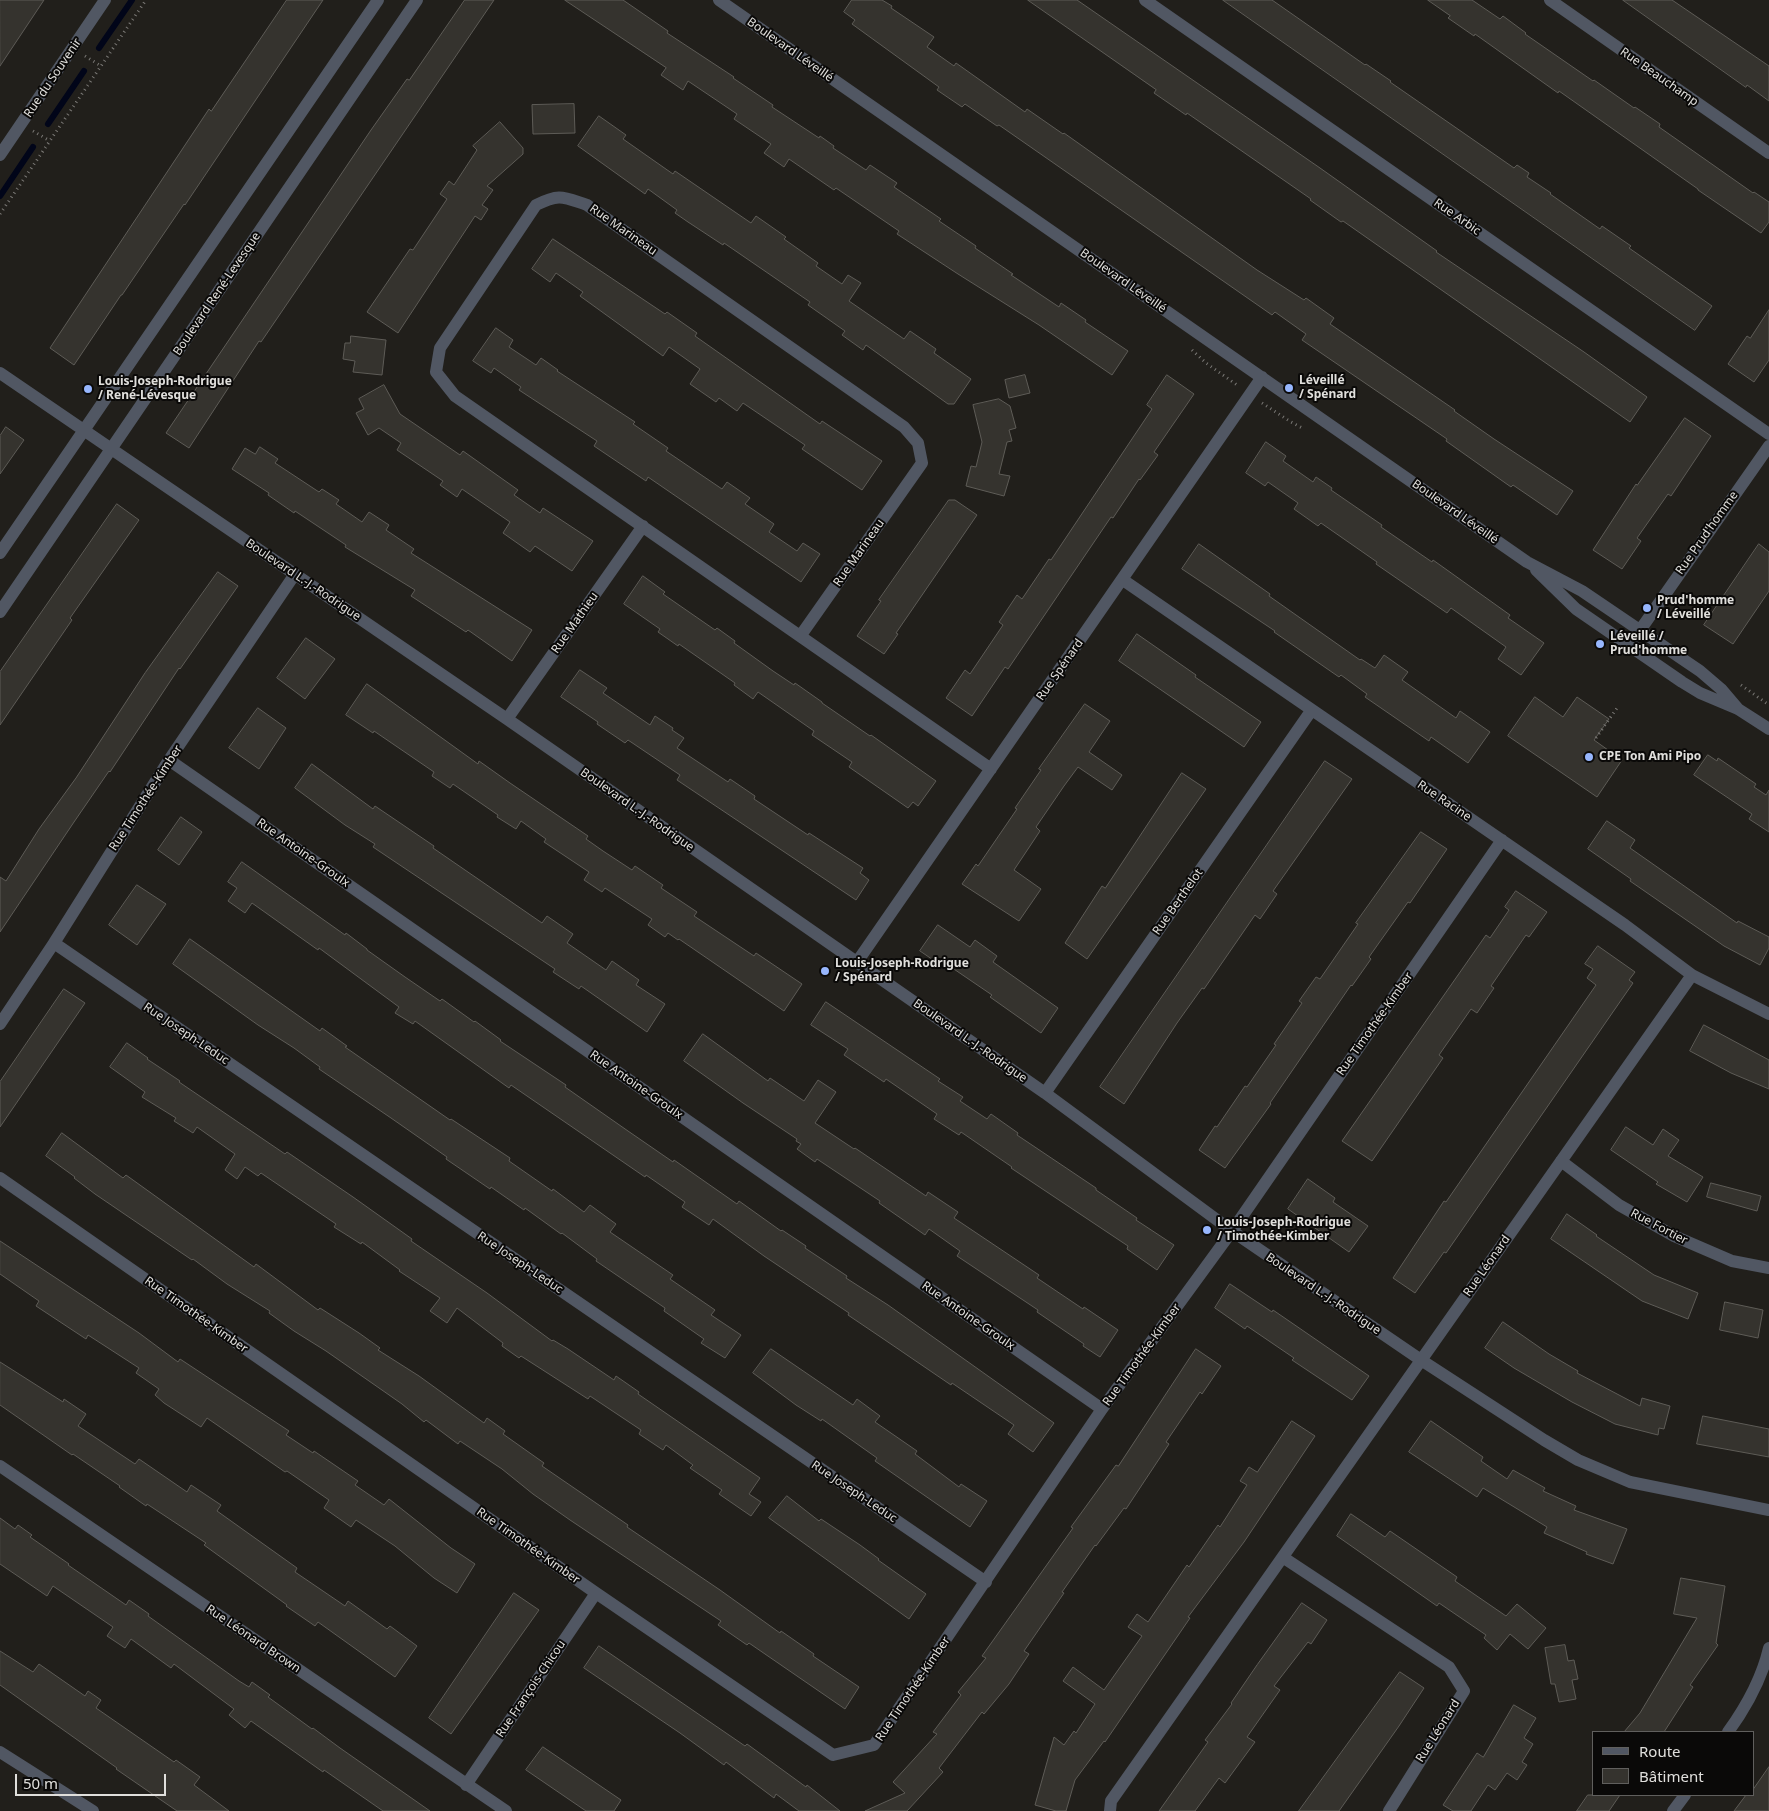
<!DOCTYPE html>
<meta charset="utf-8">
<style>
body{margin:0}
#map{position:relative;width:1769px;height:1811px;overflow:hidden;background:#211f1b;font-family:"Noto Sans",sans-serif}
canvas{display:block}
.legend{position:absolute;left:1592px;top:1731px;width:162px;height:65px;box-sizing:border-box;background:#0a0908;border:1px solid #605f5d;margin:0;padding:6px 9px;list-style:none;font-size:15px;color:#e0dfdc}
.legend li{display:flex;align-items:center;gap:10px;height:25px}
.legend b{width:25px;border:1px solid #605f5d}
.scale{position:absolute;left:15px;top:1774px;width:151px;height:22px;box-sizing:border-box;border:2px solid #e0dfdc;border-top:0;padding-left:6px;font-size:15px;line-height:18px;white-space:nowrap;color:#e0dfdc;-webkit-text-stroke:4px #0a0908;paint-order:stroke}
</style>
<div id="map">
<canvas width="1769" height="1811"></canvas>
<ul class="legend">
<li><b style="height:6px;background:#515763"></b>Route</li>
<li><b style="height:14px;background:#35332e"></b>Bâtiment</li>
</ul>
<div class="scale">50 m</div>
</div>
<script>
const context = document.querySelector('canvas').getContext('2d');
context.lineJoin = 'round';
function strokePath(path, color, width, dash) { context.strokeStyle = color; context.lineWidth = width; context.lineCap = dash ? 'butt' : 'round'; context.setLineDash(dash || []); context.stroke(path); }
function fill(path, color) { context.fillStyle = color; context.fill(path, 'evenodd'); }
function write(font, color, halo, rows, align = 'center') {
  context.font = font + ' "Noto Sans",sans-serif'; context.lineWidth = 4; context.setLineDash([]); context.textBaseline = 'middle'; context.strokeStyle = halo; context.fillStyle = color; for (const [text, x, y, turn = 0] of rows) {
    context.save(); context.translate(x, y); context.rotate((+turn || 0) * Math.PI / 180); context.textAlign = isNaN(turn) ? turn : align; if (halo) context.strokeText(text, 0, 0); context.fillText(text, 0, 0); context.restore();
  }
}
strokePath(new Path2D(`
 M99 48 132 0
 M48 124 84 71
 M0 196 33 147`), '#010519', 6);
const building = new Path2D(`
 M0 0H44L0 66Z
 M287 0H323L185 205 184 204 122 295H121L74 365 50 348 209 109 211 111Z
 M465 0H494L261 342 259 341 189 448 166 433 371 130 407 79 409 80Z
 M565 0H623L668 31 667 33 734 77 733 78 773 105 772 107 819 138 820 136 834 146 833 148 866 170 870 165 897 183 894 187 941 219 939 221 976 246 975 248 1013 274 1011 275 1059 307 1061 303 1086 320 1085 322 1128 351 1112 375 1039 325 958 274 897 234 899 231 836 188 834 190 789 159 784 167 764 153 771 144 734 119 737 114 688 81 683 90 661 75 666 68Z
 M852 0H882L892 6 891 8 934 37 927 47 954 66 956 63 1025 112 1027 109 1063 134 1064 133 1257 270 1304 300 1306 298 1334 318 1330 324 1455 410 1454 411 1494 439 1573 491 1557 515 1513 485 1511 487 1487 470 1446 441 1447 439 1302 340 1306 334 1275 312 1272 315 999 125 997 126 965 104 962 107 937 90 939 87 852 24 855 20 844 12Z
 M1028 0H1077L1320 168 1437 251 1436 252 1584 352 1647 397 1630 422 1343 221 1341 222 1310 200 1311 199 1187 113 1186 115 1154 93 1156 90Z
 M1223 0H1272L1365 65 1366 64 1391 81 1390 82 1514 168 1517 165 1529 173 1527 177 1551 193 1550 194 1600 229 1602 226 1631 246 1629 248 1712 306 1695 330Z
 M1428 0H1472L1500 19 1503 16 1526 33 1525 34 1593 81 1594 80 1634 108 1635 107 1660 124 1659 127 1753 193 1754 192 1769 202V222L1761 233 1698 190V189L1559 91 1558 93 1475 34 1474 36 1448 18 1450 16Z
 M1623 0H1672L1769 66V101L1747 85 1746 87Z
 M574 104 575 133 533 134 532 105Z
 M599 116 626 135 623 139 673 174 675 171 751 223 756 216 786 237 784 239 818 263 816 266 842 284 848 275 861 283 849 301 904 339 910 331 936 349 934 353 971 379 954 404H948L866 345 863 350 842 335 845 331 808 305 810 302 724 243 723 245 688 222 675 213 677 210 648 189 645 194 578 146Z
 M500 122 523 148V154L487 186 493 190 482 205 488 209 481 220 475 216 398 333 367 312 410 249 413 250 447 199 440 194 449 181 454 185 477 150 473 146Z
 M553 239 665 314 667 312 697 333 695 336 820 424 822 421 882 461 862 490 802 449 805 445 743 403 737 411 719 398 716 402 690 384 700 369 669 347 663 356 580 296 583 292 556 273 550 282 532 269Z
 M1769 310V360L1754 382 1728 364 1747 336 1750 338Z
 M496 328 513 340 509 347 536 365 541 358 558 370 557 371 635 422 633 424 668 448 666 451 722 489 727 482 750 498 745 504 774 524 769 532 797 551 803 543 820 554 801 582 648 477 646 481 594 446 597 441 519 390 521 387 494 368 491 373 473 361Z
 M351 336 386 340 382 375 353 372 355 361 343 359 345 343H350Z
 M1025 375 1030 393 1009 398 1005 380Z
 M1167 375 1194 394 1154 452 1158 455 1140 480 1139 479 1113 518 1111 517 1008 669 1005 667 972 716 946 698 965 670 970 674 1003 625 999 622 1017 595 1022 599 1049 559 1051 560 1152 409 1147 405Z
 M384 385 400 414 460 455 463 451 518 490 514 495 540 513 543 508 593 541 572 571 535 546 530 552 503 533 510 522 462 489 457 497 440 485 443 481 397 450 401 443 379 428 368 435 356 413 364 409 359 399Z
 M999 399 1010 406 1016 428 1009 430 1012 441 1007 442 999 474 1010 476 1004 496 966 486 971 466 976 467 982 442 973 405Z
 M1685 418 1711 436 1671 496 1668 494 1637 538 1641 541 1622 569 1593 550 1636 484 1637 485Z
 M6 427 24 440 0 474V436Z
 M1266 442 1286 456 1283 461 1313 482 1316 477 1332 488 1331 490 1382 525 1381 527 1432 562 1433 560 1510 615 1508 618 1544 643 1521 675 1498 659 1506 647 1451 608 1447 613 1376 564 1377 562 1321 523 1318 526 1294 509 1298 503 1268 482 1265 486 1246 473Z
 M260 447 278 459 275 463 319 492 322 489 339 500 336 504 362 522 369 512 389 525 386 530 414 549 411 553 532 630 512 661 468 630 466 632 411 596 415 590 345 547 346 545 295 511 294 513 268 495 269 493 232 469 245 448 255 454Z
 M949 500H955L977 515 896 633 898 634 884 654 857 636 881 601 879 600Z
 M117 504 139 520 70 618 72 620 0 725V672Z
 M1199 544 1270 594 1269 596 1360 660 1361 659 1375 668 1384 655 1408 672 1402 680 1456 718 1460 711 1490 732 1468 763 1431 737 1429 741 1365 697 1367 694 1341 675 1339 677 1274 632 1275 631 1182 569Z
 M1759 544 1769 552V591L1733 644 1704 625Z
 M218 572 238 586 180 669 179 668 110 772 109 771 74 822 0 932V877L6 881 39 829 76 778 145 673Z
 M643 576 665 592 663 594 715 630 717 628 735 641 734 643 773 671 794 685 795 683 822 702V703L870 736 871 735 936 781 918 806 913 802 908 808 849 767 852 762 812 735 814 731 758 692 753 699 734 685 735 683 679 644 678 646 658 632 660 629 624 604Z
 M1137 634 1196 675 1195 677 1261 722 1244 747 1119 661Z
 M306 638 335 659 305 699 277 678Z
 M580 670 607 688 603 693 650 725 655 716 673 728 672 730 684 738 677 748 728 782 730 779 755 796 754 799 808 835 809 833 863 868 860 873 869 880 856 900 677 780 680 775 628 740 625 743 597 724 598 722 561 697Z
 M367 684 478 764 479 761 510 783 588 836 586 839 603 851 632 870 635 866 663 885 661 888 697 912 694 916 754 956 756 953 802 984 784 1011 679 939 678 940 668 933 665 937 648 925 652 919 605 888 602 892 584 880 589 872 544 842 546 839 521 821 516 829 497 817 498 815 453 784 450 788 432 776 434 772 374 731 373 733 346 715Z
 M1535 697 1563 717 1577 697 1609 719 1594 740 1622 760 1597 797 1508 736Z
 M1085 704 1110 721 1089 752 1122 775 1112 790 1078 767 1064 786 1036 827 1040 831 1014 870 1041 889 1019 921 962 884 976 864 978 866 1017 809 1015 808 1041 770 1039 769Z
 M258 708 286 728 259 769 229 748Z
 M1708 755 1717 761 1718 758 1756 784 1754 787 1766 795 1769 790V832L1749 819 1752 814 1694 775Z
 M1325 761 1352 779 1273 891 1277 894 1260 919 1255 915 1204 989 1202 988 1177 1023 1124 1104 1100 1087Z
 M312 764 373 809 375 806 434 846 433 848 542 923 547 916 573 934 567 943 606 970 612 961 639 980 636 985 665 1004 647 1032 581 986 579 989 553 972 555 969 373 847 375 844 345 825 295 788Z
 M1182 773 1206 789 1087 959 1065 943 1102 886 1105 888Z
 M181 817 202 832 179 865 158 850Z
 M1607 821 1635 840 1630 848 1737 923 1738 921 1769 937V948L1760 965 1724 946 1630 881 1631 879 1588 849Z
 M1421 832 1447 849 1410 903 1408 902 1369 957 1371 959 1352 986 1351 985 1270 1103 1271 1104 1225 1168 1199 1150 1215 1126 1217 1127 1245 1086 1247 1087 1276 1045 1274 1044 1302 1003 1299 1001 1316 977 1320 979 1358 924 1356 923Z
 M242 862 345 935 346 933 367 949V950L405 977 440 1001 442 999 474 1022 475 1021 501 1040 500 1041 566 1085 565 1087 628 1131 673 1162 674 1160 737 1204 739 1201 781 1231 782 1230 806 1246 805 1248 847 1276 846 1278 888 1305 1054 1423 1033 1452 1008 1434 1014 1425 952 1383 951 1385 885 1340 848 1315 849 1313 764 1256 713 1219 709 1225 682 1207 685 1202 646 1175 645 1177 511 1085 509 1088 415 1021 413 1024 395 1013 399 1007 319 948 318 950 252 903 245 913 228 901 237 888 228 882Z
 M137 885 166 904 137 945 109 925Z
 M1516 891 1547 912 1529 937 1526 935 1491 986 1494 988 1477 1013 1471 1009 1439 1055 1443 1058 1372 1161 1342 1141 1486 935 1490 938 1509 910 1505 907Z
 M938 925 970 947 975 940 997 956 993 962 1058 1008 1041 1033 990 997 992 995 945 963 942 966 920 951Z
 M190 939 320 1031 322 1028 347 1046 345 1047 450 1120 451 1119 510 1158 509 1161 552 1191 553 1189 584 1212 590 1205 616 1224 610 1232 673 1275 670 1279 715 1310 711 1315 741 1335 725 1358 701 1343 704 1339 664 1311 665 1308 596 1261 597 1259 562 1233 561 1234 525 1208 524 1210 491 1187 490 1189 446 1159 447 1157 391 1118 319 1069 320 1067 294 1048 258 1025 173 964Z
 M1598 946 1635 972 1629 980 1633 983 1446 1253 1444 1252 1415 1293 1393 1278 1444 1201 1446 1202 1596 985 1587 978 1593 969 1585 964Z
 M64 989 85 1003 0 1127V1082Z
 M826 1002 940 1079 938 1081 963 1097 960 1101 987 1119 991 1114 1018 1133 1017 1135 1096 1188V1190L1137 1218 1136 1220 1174 1245 1157 1270 1127 1249 1128 1246 1011 1168 1012 1167 961 1132 959 1135 934 1119 937 1114 886 1079 884 1082 844 1055 848 1049 811 1025Z
 M1704 1025 1769 1060V1089L1731 1073 1690 1051Z
 M703 1034 768 1081 770 1078 804 1101 818 1080 836 1092 815 1123 854 1149 855 1148 926 1196 928 1192 958 1212 954 1218 1039 1275 1037 1278 1083 1309 1084 1307 1118 1330 1100 1357 1083 1346 1084 1344 1037 1312 1038 1310 957 1256 960 1251 929 1229 925 1235 879 1203 880 1201 817 1159 815 1162 797 1149 801 1144 796 1141 797 1139 743 1103 684 1061Z
 M127 1043 148 1058 147 1059 180 1081 179 1082 285 1154 287 1152 353 1197 412 1239 411 1241 487 1293 552 1341 553 1340 568 1349 614 1380 616 1376 639 1392 638 1394 760 1478 749 1494 761 1502 751 1516 719 1494 722 1490 690 1468 693 1465 666 1445 663 1450 639 1434 641 1430 590 1396 588 1399 521 1356 519 1358 502 1346 503 1343 457 1308 447 1323 430 1311 440 1298 399 1271 400 1270 362 1242 361 1244 334 1227 336 1224 261 1173 258 1176 245 1167 237 1179 225 1170 235 1154 197 1127 193 1133 174 1121 176 1118 142 1097 145 1092 110 1067Z
 M1626 1127 1653 1145 1663 1129 1679 1140 1668 1156 1703 1177 1687 1202 1656 1184 1658 1182 1611 1150Z
 M62 1133 123 1178 126 1175 254 1267 256 1264 318 1310 320 1308 359 1333 380 1348 378 1350 419 1376 484 1423 487 1418 505 1431 503 1434 544 1463 542 1466 628 1525 627 1527 720 1590 780 1633 781 1631 814 1654 813 1656 859 1687 845 1709 749 1643 747 1645 718 1625 721 1621 570 1520 533 1494 502 1469 460 1441 458 1444 426 1420 424 1422 402 1404 326 1351 294 1331 269 1313 270 1311 227 1284 193 1259 192 1260 95 1194 74 1178 75 1177 46 1156Z
 M1308 1179 1335 1198 1333 1202 1368 1226 1349 1252 1288 1209Z
 M1711 1183 1761 1196 1757 1211 1707 1197Z
 M1567 1214 1597 1235 1596 1236 1654 1275 1698 1293 1688 1319 1642 1301 1551 1239Z
 M0 1241 139 1333 178 1362 180 1359 289 1431 286 1435 313 1453 314 1451 358 1481 355 1485 384 1505 389 1499 451 1548 475 1564 457 1593 434 1578 395 1546 356 1520 351 1527 324 1508 329 1500 287 1471 285 1472 207 1418 201 1427 164 1403 155 1395 159 1389 136 1373 139 1368 88 1335 86 1339 36 1306 39 1301 0 1274Z
 M1230 1284 1272 1312 1273 1310 1369 1376 1352 1400 1292 1360 1294 1358 1247 1326 1245 1329 1215 1308Z
 M1725 1302 1763 1310 1758 1338 1720 1330Z
 M1503 1322 1549 1354 1578 1371 1577 1373 1640 1406 1642 1398 1670 1406 1664 1429 1659 1428 1658 1435 1615 1424 1572 1402 1514 1368 1485 1348Z
 M771 1349 853 1405 857 1399 880 1416 875 1422 917 1451 915 1454 959 1487 961 1484 987 1501 970 1527 875 1461 877 1458 822 1419 821 1421 796 1405 753 1373Z
 M1196 1349 1221 1366 1202 1394 1200 1392 1166 1442 1169 1444 1126 1509 1124 1508 1096 1546 1095 1545 1062 1592 1064 1593 1024 1651 1029 1654 1009 1684 984 1714 982 1712 939 1768 943 1772 907 1811H865L905 1793 893 1782 937 1734 933 1732 961 1695 958 1692 986 1658 982 1656 1073 1528 1071 1527 1116 1465 1118 1466Z
 M0 1362 63 1402 64 1399 86 1414 78 1426 135 1464 139 1459 187 1492 191 1485 221 1505 217 1511 297 1568 295 1572 345 1606 348 1601 387 1629 390 1626 417 1646 395 1677 318 1622 315 1626 286 1606 287 1605 204 1545 206 1543 147 1504 146 1506 119 1487 120 1486 73 1454 72 1455 0 1405Z
 M1703 1416 1769 1429V1457L1697 1444Z
 M1292 1421 1315 1436 1244 1542 1188 1617 1190 1618 1105 1742 1104 1741 1075 1780 1066 1811H1056L1035 1805 1054 1737 1064 1745 1074 1731 1076 1733 1095 1704 1063 1681 1073 1667 1104 1690 1142 1636 1128 1627 1137 1614 1148 1622 1187 1565 1189 1567 1218 1525 1220 1527 1247 1485 1240 1481 1249 1467 1257 1472Z
 M1431 1421 1483 1457 1481 1461 1507 1479 1513 1470 1545 1488 1543 1491 1576 1506 1574 1510 1627 1529 1613 1564 1586 1554 1587 1552 1544 1533 1547 1527 1483 1488 1477 1497 1409 1452Z
 M787 1496 819 1521 821 1519 860 1545 879 1559 878 1560 926 1594 909 1619 769 1518Z
 M1351 1514 1385 1537 1390 1531 1457 1577 1455 1581 1506 1616 1517 1604 1546 1628 1528 1649 1510 1634 1497 1650 1484 1638 1486 1635 1439 1603 1437 1606 1337 1536Z
 M0 1518 15 1529 18 1525 32 1535 30 1537 69 1564 68 1565 126 1605 129 1600 149 1614 148 1616 239 1681 249 1687 252 1682 270 1695 268 1697 312 1729 313 1728 340 1748 430 1811H383L324 1770 323 1772 251 1721 245 1728 229 1715 234 1709 174 1664 171 1668 131 1639 125 1648 107 1636 113 1627 53 1586 47 1596 0 1564Z
 M1681 1578 1725 1586 1716 1643 1718 1645 1690 1685 1693 1687 1664 1732H1624L1640 1713 1697 1618 1674 1614Z
 M514 1593 539 1610 451 1734 429 1718Z
 M1302 1603 1327 1620 1311 1644 1308 1642 1274 1686 1280 1690 1247 1737 1255 1742 1225 1783 1219 1778 1195 1811H1159L1208 1742 1205 1740 1232 1704 1231 1703 1257 1665Z
 M1565 1645 1568 1661 1574 1660 1578 1679 1572 1680 1576 1699 1559 1702 1555 1684H1551L1545 1648Z
 M599 1646 745 1746 747 1744 806 1787 807 1785 840 1811H799L776 1794 774 1798 726 1762 724 1765 680 1733 584 1668Z
 M0 1651 33 1672 39 1664 85 1696 88 1691 101 1700 96 1708 174 1762 176 1760 200 1777 194 1785 229 1811H177L116 1769 117 1768 0 1685Z
 M1400 1672 1424 1688 1399 1726 1339 1811H1299Z
 M1514 1705 1536 1718 1524 1738 1533 1744 1522 1762 1527 1765 1517 1780 1507 1773 1495 1790 1488 1785 1471 1811H1453L1443 1805 1477 1753 1483 1757Z
 M543 1747 621 1800 614 1811H586L526 1770Z
 M1769 1767V1811H1734L1746 1795H1753V1790Z
 M1588 1795H1620L1609 1811H1577Z`);
fill(building, '#35332e');
strokePath(building, '#5e5c57', 1);
strokePath(new Path2D(`
 M85 56 101 66
 M33 131 50 141
 M0 214 146 0
 M1192 350 1206 363 1237 385
 M1262 403 1291 422 1304 429
 M1741 685 1769 705
 M1596 738 1617 708`), '#7c7a77', 3, [1, 4]);
strokePath(new Path2D(`
 M719 0 1527 562 1582 591 1700 671 1721 689 1738 709
 M1145 0 1769 434
 M1550 0 1769 153
 M0 155 105 0
 M0 373 507 719 1045 1093 1232 1231 1421 1360 1544 1440 1578 1460 1630 1482 1769 1510
 M0 553 378 0
 M1536 570 1576 609 1682 682 1700 693 1738 709 1769 729
 M1123 580 1625 925 1692 975 1769 1014
 M0 612 417 0
 M801 635 922 463 918 443 904 427 587 205C563 197 560 193 536 205L440 348 436 372 455 396 991 769
 M1629 646 1769 446
 M507 719 643 526
 M169 760 1102 1409
 M54 943 986 1582
 M857 962 1262 377
 M0 1024 54 943 169 760 295 574
 M1045 1093 1311 711
 M1561 1161 1619 1205 1674 1236 1732 1261 1769 1268
 M0 1178 596 1593 833 1755 874 1745 1102 1409 1232 1231 1502 840
 M0 1466 506 1811
 M1284 1558 1449 1667 1464 1691 1389 1811
 M1728 1732C1746 1707 1762 1678 1769 1648
 M0 1752 93 1811
 M466 1785 596 1593
 M1110 1811 1111 1801 1692 975
 M1673 1811 1685 1795`), '#515763', 12);
for (const [x, y, r, color] of [
 [1289,388,5,"#97b6fd"],
 [88,389,5,"#97b6fd"],
 [1647,608,5,"#97b6fd"],
 [1600,644,5,"#97b6fd"],
 [1589,757,5,"#97b6fd"],
 [825,971,5,"#97b6fd"],
 [1207,1230,5,"#97b6fd"]
]) { const dot = new Path2D(); dot.arc(x, y, r, 0, 2 * Math.PI); context.fillStyle = color; context.fill(dot); strokePath(dot, '#0a0908', 2); }
write('12px', '#e0dfdc', '#0a0908', [
 ["Boulevard Léveillé",790,50,35],
 ["Rue Beauchamp",1659,77,35],
 ["Rue du Souvenir",53,78,-56],
 ["Rue Arbic",1457,217,35],
 ["Rue Marineau",623,230,35],
 ["Boulevard Léveillé",1123,281,35],
 ["Boulevard René-Levesque",217,294,-56],
 ["Boulevard Léveillé",1455,512,35],
 ["Rue Prud'homme",1707,533,-55],
 ["Rue Marineau",859,553,-55],
 ["Boulevard L.-J.-Rodrigue",303,580,34],
 ["Rue Mathieu",575,623,-55],
 ["Rue Spénard",1060,670,-55],
 ["Rue Timothée-Kimber",146,798,-57],
 ["Rue Racine",1444,801,34],
 ["Boulevard L.-J.-Rodrigue",637,810,35],
 ["Rue Antoine-Groulx",303,853,35],
 ["Rue Berthelot",1178,902,-55],
 ["Rue Timothée-Kimber",1375,1024,-55],
 ["Rue Joseph-Leduc",186,1034,34],
 ["Boulevard L.-J.-Rodrigue",970,1041,35],
 ["Rue Antoine-Groulx",636,1085,35],
 ["Rue Fortier",1659,1227,28],
 ["Rue Joseph-Leduc",520,1263,34],
 ["Rue Léonard",1487,1266,-55],
 ["Boulevard L.-J.-Rodrigue",1323,1294,34],
 ["Rue Timothée-Kimber",196,1315,35],
 ["Rue Antoine-Groulx",968,1316,35],
 ["Rue Timothée-Kimber",1142,1355,-54],
 ["Rue Joseph-Leduc",854,1492,34],
 ["Rue Timothée-Kimber",528,1546,35],
 ["Rue Léonard Brown",253,1639,34],
 ["Rue François-Chicou",531,1689,-56],
 ["Rue Timothée-Kimber",913,1689,-56],
 ["Rue Léonard",1438,1731,-58]
]);
write('bold 12px', '#e0dfdc', '#0a0908', [
 ["Léveillé",1299,381],
 ["/ Spénard",1299,395],
 ["Louis-Joseph-Rodrigue",98,382],
 ["/ René-Lévesque",98,396],
 ["Prud'homme",1657,601],
 ["/ Léveillé",1657,615],
 ["Léveillé /",1610,637],
 ["Prud'homme",1610,651],
 ["CPE Ton Ami Pipo",1599,757],
 ["Louis-Joseph-Rodrigue",835,964],
 ["/ Spénard",835,978],
 ["Louis-Joseph-Rodrigue",1217,1223],
 ["/ Timothée-Kimber",1217,1237]
], 'left');
</script>
